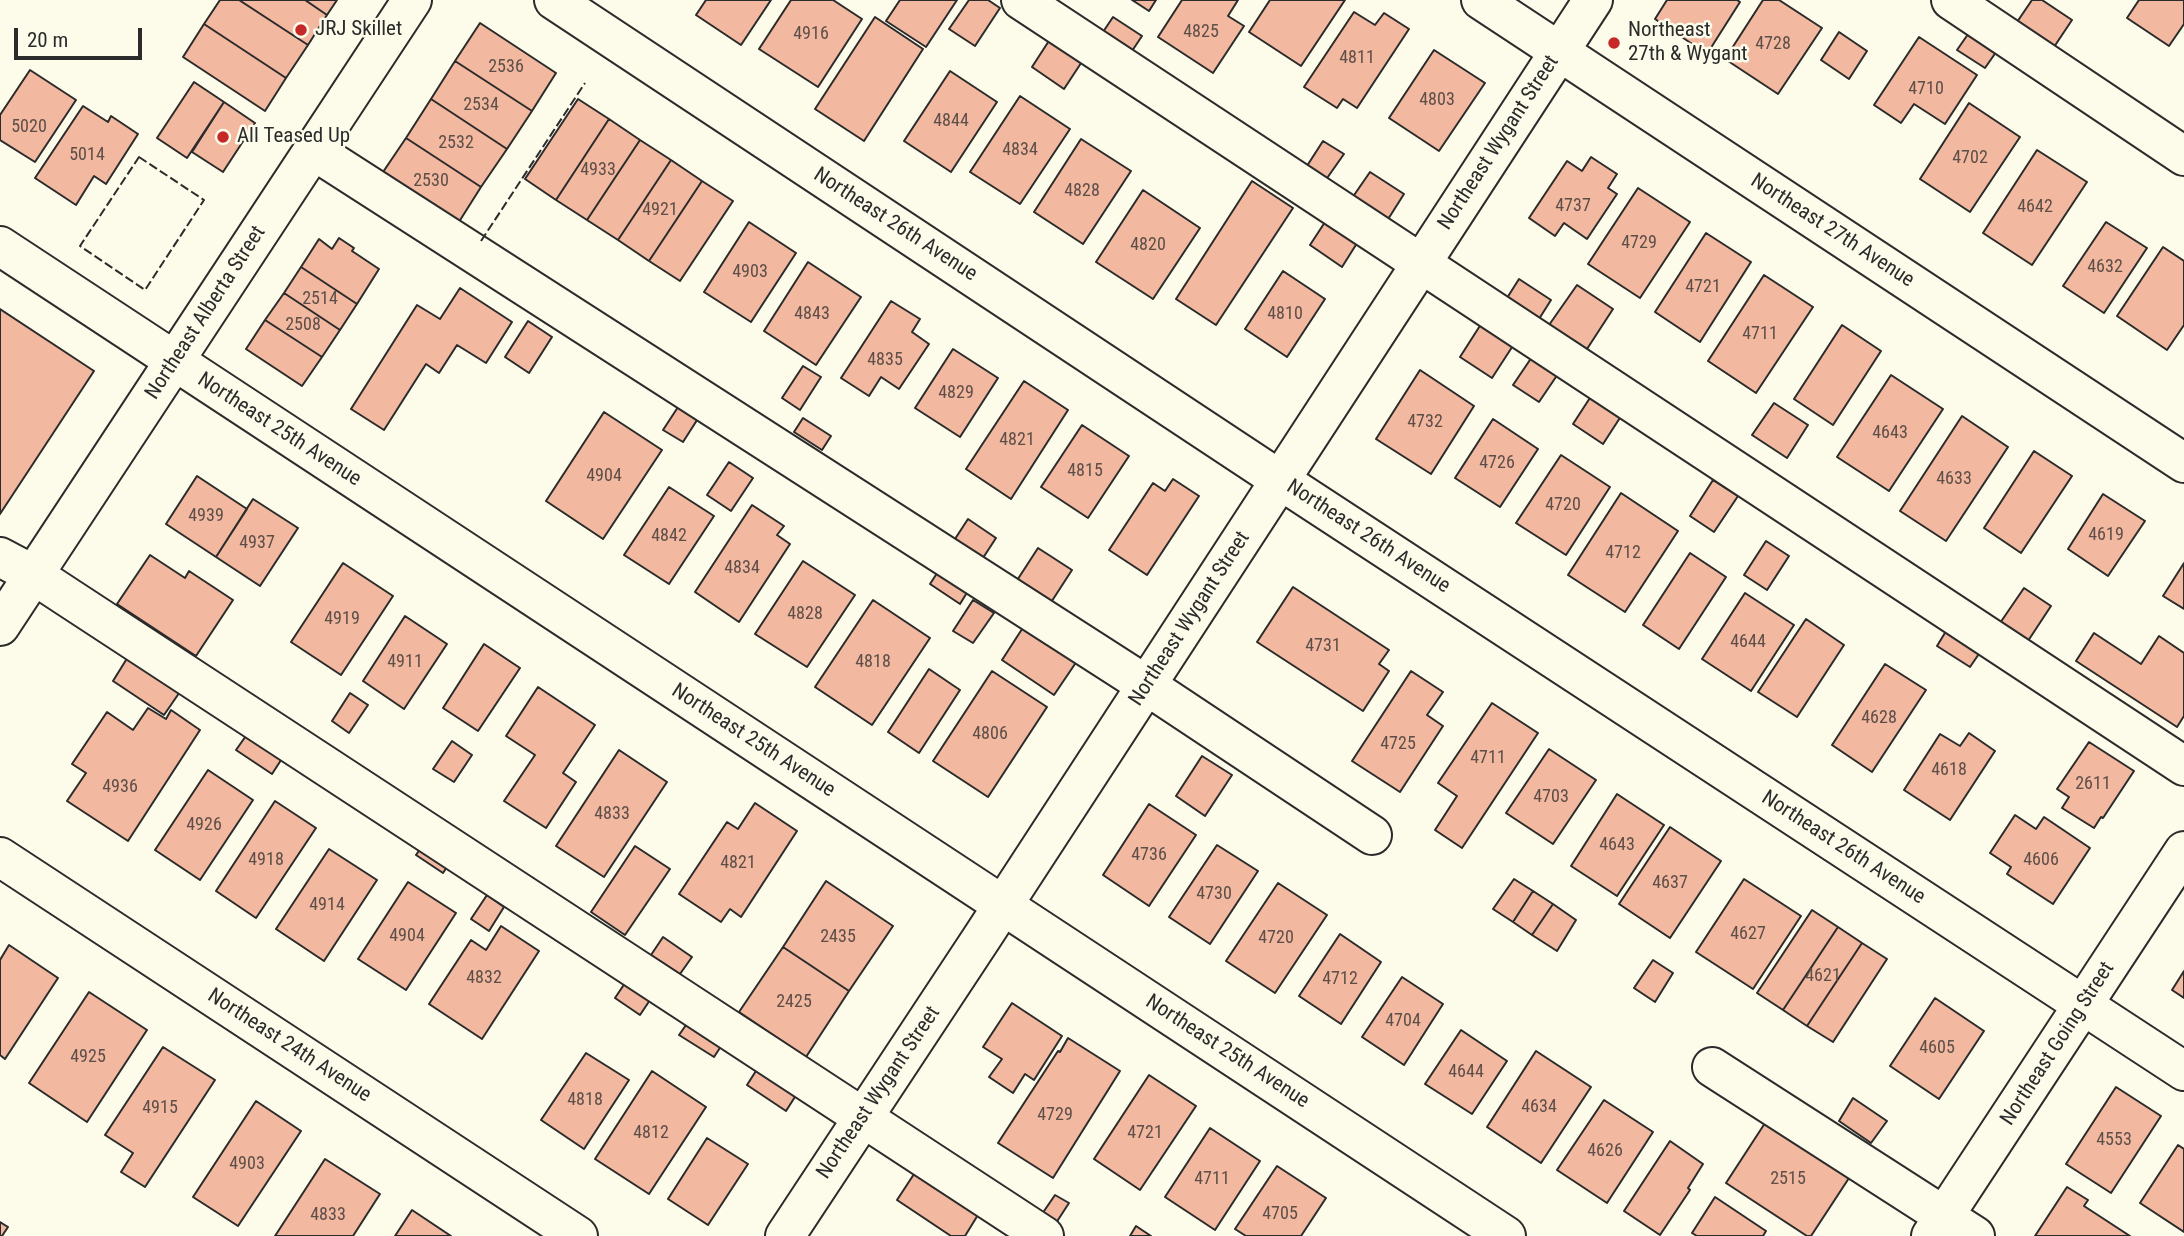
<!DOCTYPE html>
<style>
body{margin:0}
#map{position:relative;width:2184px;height:1236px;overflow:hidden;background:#fdfbea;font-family:"Roboto Condensed",sans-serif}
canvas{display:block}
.scale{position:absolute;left:14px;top:28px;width:128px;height:32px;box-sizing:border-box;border:4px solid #2b2b2b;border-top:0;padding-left:9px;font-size:21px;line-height:24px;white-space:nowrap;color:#2b2b2b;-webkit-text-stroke:5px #fdfbea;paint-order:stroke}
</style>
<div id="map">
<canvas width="2184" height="1236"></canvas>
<div class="scale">20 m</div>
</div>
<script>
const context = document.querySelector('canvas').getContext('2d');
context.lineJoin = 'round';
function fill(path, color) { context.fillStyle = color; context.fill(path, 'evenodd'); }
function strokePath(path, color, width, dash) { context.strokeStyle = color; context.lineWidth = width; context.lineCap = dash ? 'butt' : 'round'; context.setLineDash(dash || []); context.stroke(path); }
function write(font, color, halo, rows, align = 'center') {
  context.font = font + ' "Roboto Condensed",sans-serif'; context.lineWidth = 5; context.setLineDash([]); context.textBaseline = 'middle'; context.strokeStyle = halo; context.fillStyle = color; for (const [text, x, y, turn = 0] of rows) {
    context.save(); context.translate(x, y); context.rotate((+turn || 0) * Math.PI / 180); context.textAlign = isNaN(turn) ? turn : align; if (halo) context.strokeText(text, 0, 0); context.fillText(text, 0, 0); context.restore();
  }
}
const building = new Path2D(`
 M220 0H239L308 45 286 78 204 24Z
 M239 0H305L327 15 308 45Z
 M305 0H337L327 15Z
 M706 0H771L741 45 696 15Z
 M791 0H833L862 19 818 87 759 49Z
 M900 0H957L926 47 886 21Z
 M969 0H988L1000 8 975 46 949 29Z
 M1132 0H1156L1149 11Z
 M1182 0H1238L1228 16 1244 26 1213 73 1158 37Z
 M1270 0H1345L1301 66 1249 32Z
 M1667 0H1737L1740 2 1707 54 1655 19Z
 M1763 0H1779L1822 28 1778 94 1725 59Z
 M2032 0H2042L2072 20 2052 50 2015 25Z
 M2139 0H2184V24L2169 46 2127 18Z
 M1354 12 1375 25 1384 13 1409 29 1357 108 1343 99 1337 108 1304 87Z
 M875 17 923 49 864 141 815 109Z
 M1113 17 1142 36 1130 54 1101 35Z
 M480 23 556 73 532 111 455 61Z
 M204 24 286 78 265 111 183 57Z
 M1973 27 2001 45 1985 68 1957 50Z
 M1839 32 1867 51 1849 79 1821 60Z
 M1054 33 1087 54 1064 89 1032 67Z
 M1919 37 1977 75 1945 124 1914 104 1901 123 1874 105Z
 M1434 50 1485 83 1439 151 1389 118Z
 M455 61 532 111 507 149 431 99Z
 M30 70 76 100 35 162 0 140V115Z
 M950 71 997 102 951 172 904 141Z
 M194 82 224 102 187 158 157 138Z
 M1020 96 1070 129 1020 204 970 172Z
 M431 99 507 149 481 187 406 138Z
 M578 99 609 119 556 200 525 179Z
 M224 102 255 123 223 172 192 152Z
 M1969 103 2020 137 1970 212 1920 179Z
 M83 106 108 122 111 116 138 134 106 184 94 176 76 205 35 178Z
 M609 119 640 140 587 220 556 200Z
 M406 138 481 187 457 225 381 175Z
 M1081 139 1131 171 1083 244 1034 212Z
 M640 140 671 160 618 240 587 220Z
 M1323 141 1344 154 1325 181 1305 169Z
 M2037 150 2087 182 2032 265 1983 233Z
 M1591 157 1617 174 1608 188 1617 194 1587 239 1564 223 1555 236 1529 218 1567 161 1582 171Z
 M671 160 702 181 649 261 618 240Z
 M1370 172 1404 194 1385 224 1350 201Z
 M702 181 733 201 680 281 649 261Z
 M1252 181 1293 208 1216 325 1176 299Z
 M1638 188 1690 222 1640 298 1588 264Z
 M1143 190 1200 228 1153 299 1096 262Z
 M1327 219 1359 240 1342 267 1310 245Z
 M749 222 796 253 751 322 704 292Z
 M2106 222 2147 248 2104 313 2063 286Z
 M1706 233 1751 262 1700 342 1655 312Z
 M339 238 354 248 352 251 379 269 357 304 301 267 319 239 332 249Z
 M2163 247 2184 261V325L2167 350 2117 316Z
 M808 262 861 297 816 365 764 331Z
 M301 267 357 304 340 330 284 293Z
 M1283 271 1325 299 1287 357 1245 329Z
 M1764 275 1813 307 1756 393 1708 361Z
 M1519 279 1551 300 1539 319 1507 298Z
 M1577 285 1613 309 1587 349 1549 325Z
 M460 288 512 322 486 363 457 345 439 373 426 364 384 430 351 409 417 305 440 319Z
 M284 293 340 330 322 357 265 320Z
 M891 301 920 319 912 332 929 344 899 389 881 377 869 396 841 378Z
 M0 309 94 371 0 514Z
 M265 320 322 357 302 386 246 349Z
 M528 321 552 337 529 373 505 357Z
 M1483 321 1516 341 1492 378 1460 357Z
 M1842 325 1881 351 1833 425 1794 399Z
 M953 349 998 378 960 437 915 408Z
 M1536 351 1562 368 1539 402 1513 385Z
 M803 366 821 377 800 410 782 398Z
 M1420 370 1474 406 1431 474 1376 439Z
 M1891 375 1943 409 1889 491 1837 457Z
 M1024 381 1068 410 1011 499 966 469Z
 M1597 387 1627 407 1603 444 1573 424Z
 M1774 403 1808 425 1787 458 1752 435Z
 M680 404 699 417 683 442 663 430Z
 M604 412 662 450 603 539 546 501Z
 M1962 416 2008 447 1946 541 1900 511Z
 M803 418 831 436 822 450 794 432Z
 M1493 419 1538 449 1500 507 1455 478Z
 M1082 425 1129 456 1088 518 1041 487Z
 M2034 451 2072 476 2021 553 1984 528Z
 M1561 455 1610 487 1566 555 1516 523Z
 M729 462 753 478 731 511 707 495Z
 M197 476 247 509 216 557 166 524Z
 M1173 479 1199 496 1147 575 1109 550 1153 483 1165 491Z
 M1713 480 1738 496 1714 532 1690 516Z
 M669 487 714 516 669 584 624 555Z
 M1621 493 1678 531 1625 612 1568 575Z
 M2103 494 2145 521 2108 576 2068 549Z
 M253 499 298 528 260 586 216 557Z
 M752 505 784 526 777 535 790 544 739 622 695 592Z
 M968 519 996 538 981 561 953 542Z
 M1766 541 1789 556 1767 590 1744 575Z
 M1038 548 1072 570 1048 607 1014 585Z
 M1690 553 1726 577 1679 649 1643 625Z
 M150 555 185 578 189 571 233 600 196 656 117 604Z
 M803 561 855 595 807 667 755 634Z
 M343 563 393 596 341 675 291 642Z
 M2184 563V609L2163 596Z
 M941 567 971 586 960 604 930 584Z
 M1293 587 1389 650 1379 664 1389 671 1363 711 1257 642Z
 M2024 588 2051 606 2026 644 1998 626Z
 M1745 593 1794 625 1751 691 1702 659Z
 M873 600 930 638 872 725 815 687Z
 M973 600 994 613 973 643 953 631Z
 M405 616 447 644 404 709 363 681Z
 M1806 619 1844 645 1797 717 1758 692Z
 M1951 623 1985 645 1970 667 1937 646Z
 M1024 626 1077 661 1054 695 1002 660Z
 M2094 633 2141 664 2159 636 2184 653V716L2177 727 2076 661Z
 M484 644 520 668 478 731 443 708Z
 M131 652 184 686 164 715 113 681Z
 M1885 664 1926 690 1872 772 1832 745Z
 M929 669 960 690 919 753 888 732Z
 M992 671 1047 707 988 797 933 761Z
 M1411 671 1443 692 1427 715 1443 726 1400 792 1352 761Z
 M538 687 595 725 563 773 576 782 546 828 504 801 535 755 506 736Z
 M350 693 368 705 349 733 332 721Z
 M1492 703 1538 733 1462 848 1435 830 1457 796 1438 783Z
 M148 708 166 719 171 710 200 730 128 841 67 801 86 773 72 764 107 712 133 730Z
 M248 733 283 757 272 774 236 750Z
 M1969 733 1995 751 1950 820 1904 790 1940 734 1960 746Z
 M452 741 472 755 454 782 433 769Z
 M2089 742 2134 771 2103 818 2101 817 2094 828 2062 808 2069 797 2057 789Z
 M1549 749 1596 780 1553 844 1506 813Z
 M619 750 667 782 604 877 556 846Z
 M1202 756 1232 775 1205 816 1176 796Z
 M208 770 253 800 200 880 155 850Z
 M1617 794 1664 825 1617 896 1571 866Z
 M275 801 316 828 256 918 216 891Z
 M755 803 797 831 741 917 730 909 721 922 679 894 727 822 738 829Z
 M1149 804 1196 835 1149 906 1103 875Z
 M2015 815 2036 829 2044 817 2090 848 2053 904 2007 874 2011 867 1990 853Z
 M1670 827 1721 861 1670 938 1619 904Z
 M429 836 456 853 443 873 416 855Z
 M1217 845 1258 871 1210 944 1169 917Z
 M635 846 670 869 625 935 591 912Z
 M329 849 377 880 324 961 276 929Z
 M1514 879 1533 891 1513 922 1493 909Z
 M1744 879 1801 916 1753 989 1696 952Z
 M826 881 893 926 849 991 783 947Z
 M408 882 456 913 406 990 358 959Z
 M1278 883 1327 915 1275 993 1226 961Z
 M1533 891 1553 904 1532 935 1513 922Z
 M487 895 504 907 489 931 471 919Z
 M1553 904 1576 920 1557 951 1532 935Z
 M1812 910 1838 927 1783 1010 1757 993Z
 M501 926 539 951 482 1039 429 1004 471 940 486 950Z
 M1838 927 1862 943 1807 1026 1783 1010Z
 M1340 934 1381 962 1341 1024 1299 996Z
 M663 937 692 957 680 974 651 955Z
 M1862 943 1887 959 1833 1042 1807 1026Z
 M9 945 58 978 5 1059 0 1055V960Z
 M783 947 849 991 806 1057 739 1012Z
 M1653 960 1673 973 1655 1002 1634 988Z
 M2184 971V998L2172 990Z
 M629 977 654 994 640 1015 615 998Z
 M1402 977 1443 1004 1404 1065 1362 1037Z
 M89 992 147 1030 87 1122 29 1083Z
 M1935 998 1984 1031 1939 1099 1890 1066Z
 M1012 1003 1062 1036 1034 1080 1025 1074 1013 1093 989 1077 1002 1059 983 1047Z
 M693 1015 727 1037 714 1057 679 1035Z
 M1461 1030 1507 1061 1472 1114 1425 1084Z
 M1068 1038 1120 1071 1053 1178 998 1143 1058 1051 1060 1052Z
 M163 1047 215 1080 145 1187 121 1172 133 1153 105 1135Z
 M1536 1051 1591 1087 1541 1163 1487 1127Z
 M586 1053 629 1080 584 1149 541 1120Z
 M761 1063 800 1089 786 1111 747 1085Z
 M652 1071 706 1107 649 1194 595 1159Z
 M1149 1075 1196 1106 1140 1190 1094 1159Z
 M2116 1087 2161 1116 2111 1193 2066 1164Z
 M1853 1098 1887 1121 1871 1143 1839 1121Z
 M1604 1100 1653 1132 1607 1203 1557 1170Z
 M256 1101 301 1131 238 1226 193 1197Z
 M1767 1120 1851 1175 1811 1236H1807L1726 1183Z
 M1210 1128 1260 1161 1215 1230 1165 1197Z
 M707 1138 748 1164 708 1225 668 1199Z
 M1670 1141 1703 1164 1688 1188 1690 1190 1660 1235 1624 1211Z
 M2178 1145 2184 1149V1232L2140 1203Z
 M325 1159 380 1194 353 1236H275Z
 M1277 1166 1326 1198 1301 1236H1246L1235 1229Z
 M918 1168 981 1210 965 1236H951L897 1200Z
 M2067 1187 2088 1200 2084 1206 2130 1236H2035Z
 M1055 1195 1069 1203 1056 1223 1042 1214Z
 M1715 1197 1766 1231 1763 1236H1697L1692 1233Z
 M412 1210 451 1236H395Z
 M0 1222 8 1227 2 1236H0Z
 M1136 1226 1151 1236H1130Z`);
fill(building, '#f2b8a0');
strokePath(building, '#2b2b2b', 2);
const minor = new Path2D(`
 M554 0 1280 480 2184 1071
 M1021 0 2184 766
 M1481 0 2184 463
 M1951 0 2184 156
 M313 150 1146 685 1372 835
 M0 246 1506 1236
 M0 557 34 575 66 596 1044 1236
 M0 626 412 0
 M0 857 578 1236
 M1712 1067 1975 1236
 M785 1236 981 939 1593 0
 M1931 1236 2184 851`);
strokePath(minor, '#2b2b2b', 42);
strokePath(minor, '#fdfbea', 38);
strokePath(new Path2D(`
 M139 157 204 200 145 290 80 246Z
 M481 241 585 83`), '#2b2b2b', 2, [9, 3.5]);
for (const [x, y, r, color] of [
 [301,30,7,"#c62828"],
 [1614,43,7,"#c62828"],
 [223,137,7,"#c62828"]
]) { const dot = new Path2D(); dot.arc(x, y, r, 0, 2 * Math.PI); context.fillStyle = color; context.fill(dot); strokePath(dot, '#fdfbea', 2.5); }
write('18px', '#5d4e48', null, [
 ["4825",1201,32],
 ["4916",811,34],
 ["4728",1773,44],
 ["4811",1357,58],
 ["2536",506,67],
 ["4710",1926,89],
 ["4803",1437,100],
 ["2534",481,105],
 ["4844",951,121],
 ["5020",29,127],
 ["2532",456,143],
 ["4834",1020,150],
 ["5014",87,155],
 ["4702",1970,158],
 ["4933",598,170],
 ["2530",431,181],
 ["4828",1082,191],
 ["4737",1573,206],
 ["4642",2035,207],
 ["4921",660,210],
 ["4729",1639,243],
 ["4820",1148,245],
 ["4632",2105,267],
 ["4903",750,272],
 ["4721",1703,287],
 ["2514",320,299],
 ["4843",812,314],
 ["4810",1285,314],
 ["2508",303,325],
 ["4711",1760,334],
 ["4835",885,360],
 ["4829",956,393],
 ["4732",1425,422],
 ["4643",1890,433],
 ["4821",1017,440],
 ["4726",1497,463],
 ["4815",1085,471],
 ["4904",604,476],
 ["4633",1954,479],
 ["4720",1563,505],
 ["4939",206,516],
 ["4619",2106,535],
 ["4842",669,536],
 ["4937",257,543],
 ["4712",1623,553],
 ["4834",742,568],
 ["4828",805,614],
 ["4919",342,619],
 ["4644",1748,642],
 ["4731",1323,646],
 ["4911",405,662],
 ["4818",873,662],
 ["4628",1879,718],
 ["4806",990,734],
 ["4725",1398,744],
 ["4711",1488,758],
 ["4618",1949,770],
 ["2611",2093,784],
 ["4936",120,787],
 ["4703",1551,797],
 ["4833",612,814],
 ["4926",204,825],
 ["4643",1617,845],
 ["4736",1149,855],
 ["4918",266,860],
 ["4606",2041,860],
 ["4821",738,863],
 ["4637",1670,883],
 ["4730",1214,894],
 ["4914",327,905],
 ["4627",1748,934],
 ["4904",407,936],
 ["2435",838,937],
 ["4720",1276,938],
 ["4621",1823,976],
 ["4832",484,978],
 ["4712",1340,979],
 ["2425",794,1002],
 ["4704",1403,1021],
 ["4605",1937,1048],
 ["4925",88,1057],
 ["4644",1466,1072],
 ["4818",585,1100],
 ["4634",1539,1107],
 ["4915",160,1108],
 ["4729",1055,1115],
 ["4812",651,1133],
 ["4721",1145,1133],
 ["4553",2114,1140],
 ["4626",1605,1151],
 ["4903",247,1164],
 ["4711",1212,1179],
 ["2515",1788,1179],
 ["4705",1280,1214],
 ["4833",328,1215]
]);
write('21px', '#2b2b2b', '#fdfbea', [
 ["JRJ Skillet",315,30],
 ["Northeast",1628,31],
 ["27th & Wygant",1628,55],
 ["All Teased Up",237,137]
], 'left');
write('21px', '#2b2b2b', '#fdfbea', [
 ["Northeast Wygant Street",1499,143,-57],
 ["Northeast 26th Avenue",895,225,33],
 ["Northeast 27th Avenue",1832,231,33],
 ["Northeast Alberta Street",206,313,-57],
 ["Northeast 25th Avenue",279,430,33],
 ["Northeast 26th Avenue",1368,537,33],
 ["Northeast Wygant Street",1190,619,-57],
 ["Northeast 25th Avenue",753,741,33],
 ["Northeast 26th Avenue",1843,848,33],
 ["Northeast Going Street",2058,1044,-57],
 ["Northeast 24th Avenue",289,1046,33],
 ["Northeast 25th Avenue",1227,1052,33],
 ["Northeast Wygant Street",879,1093,-56]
]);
</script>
